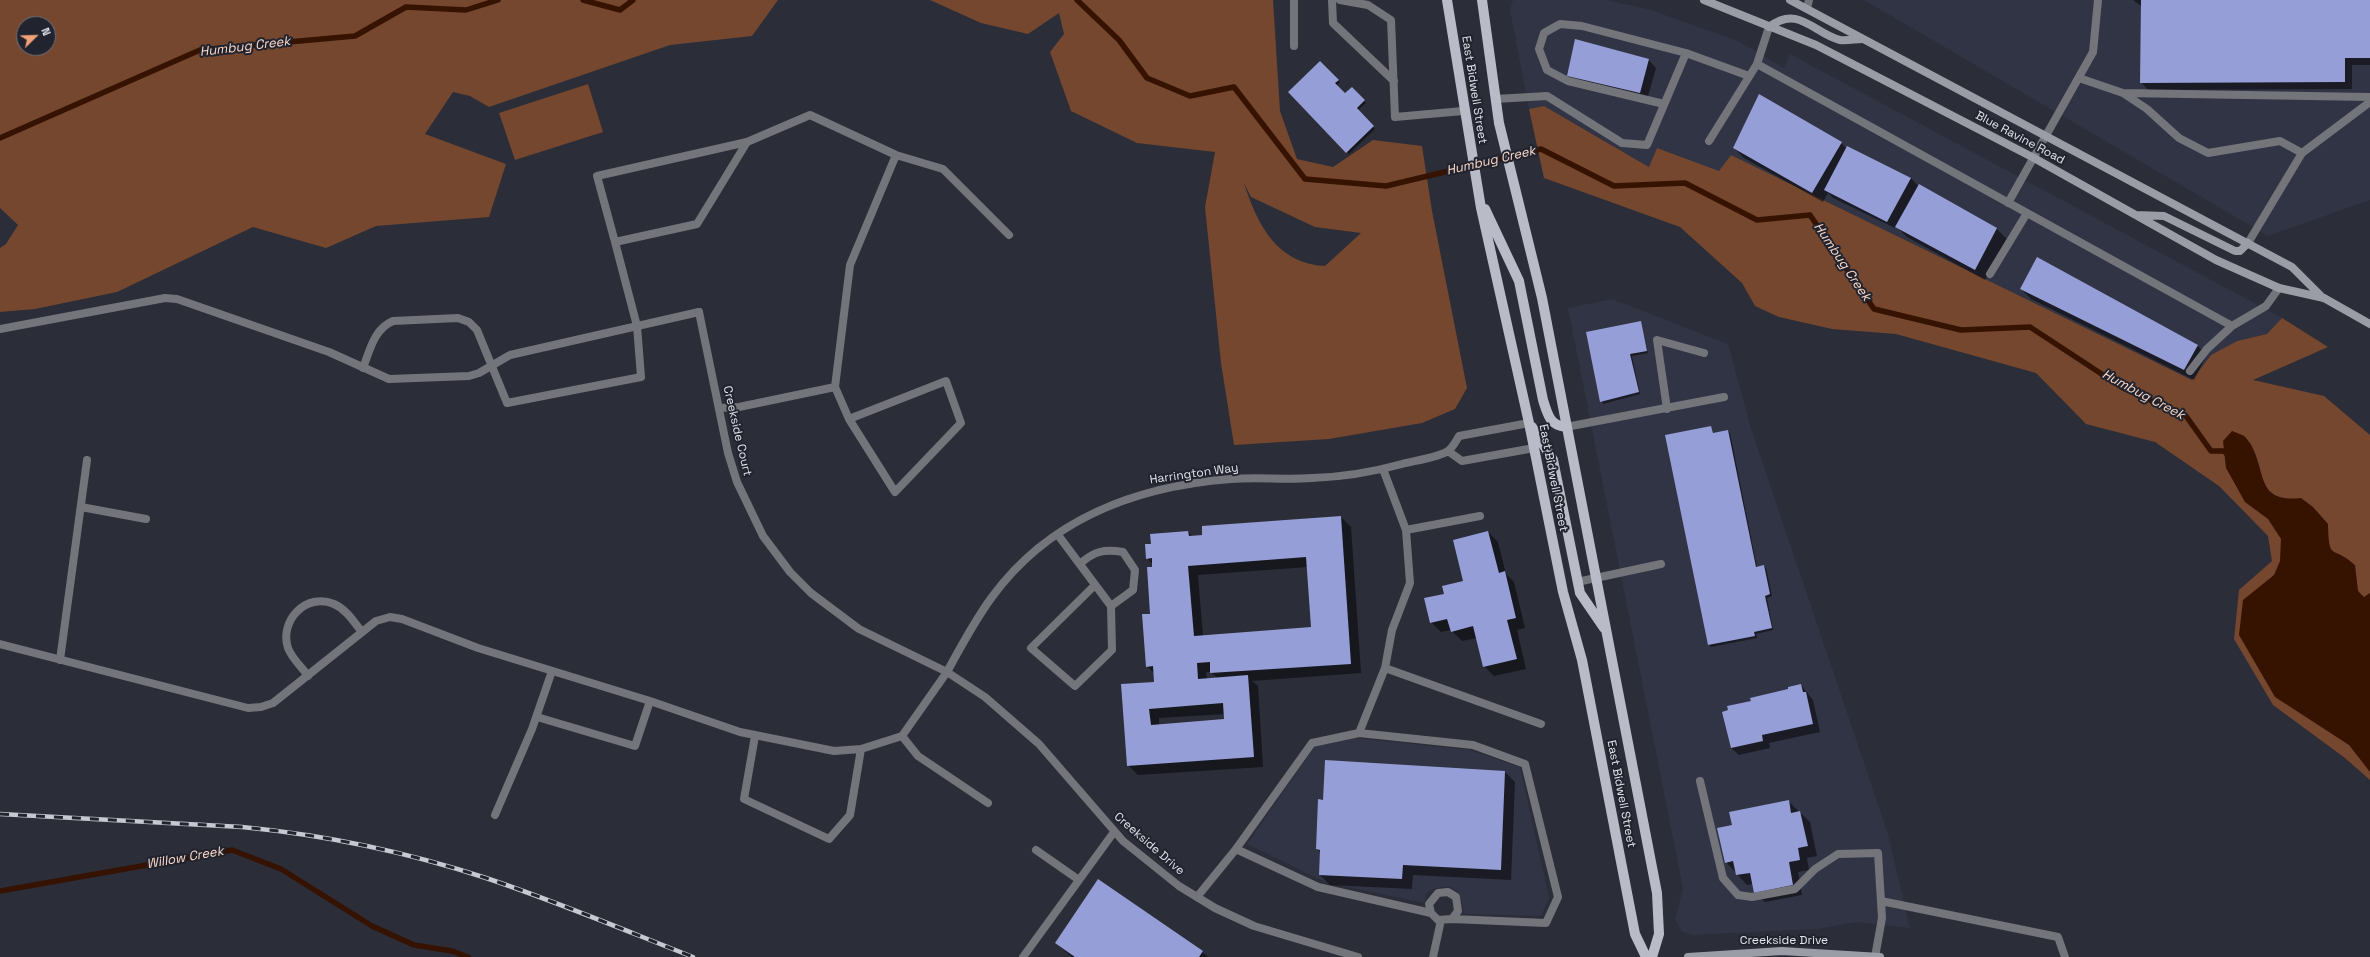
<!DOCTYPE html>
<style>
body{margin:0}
#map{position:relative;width:2370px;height:957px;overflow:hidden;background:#2b2d38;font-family:"Space Grotesk",sans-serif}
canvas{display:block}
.north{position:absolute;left:16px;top:16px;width:40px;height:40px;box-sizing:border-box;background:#21232e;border:1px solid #6e707a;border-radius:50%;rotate:67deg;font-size:11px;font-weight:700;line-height:16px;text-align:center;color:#e2e3eb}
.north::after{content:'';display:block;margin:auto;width:14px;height:18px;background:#f0a278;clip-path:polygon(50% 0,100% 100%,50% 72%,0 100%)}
</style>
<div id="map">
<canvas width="2370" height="957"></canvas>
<div class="north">N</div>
</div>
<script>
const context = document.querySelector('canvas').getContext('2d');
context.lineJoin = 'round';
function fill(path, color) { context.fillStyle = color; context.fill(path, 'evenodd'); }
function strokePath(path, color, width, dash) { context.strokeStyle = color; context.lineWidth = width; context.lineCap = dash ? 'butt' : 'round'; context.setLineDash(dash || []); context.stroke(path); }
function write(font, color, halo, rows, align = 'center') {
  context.font = font + ' "Space Grotesk",sans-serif'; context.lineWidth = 4; context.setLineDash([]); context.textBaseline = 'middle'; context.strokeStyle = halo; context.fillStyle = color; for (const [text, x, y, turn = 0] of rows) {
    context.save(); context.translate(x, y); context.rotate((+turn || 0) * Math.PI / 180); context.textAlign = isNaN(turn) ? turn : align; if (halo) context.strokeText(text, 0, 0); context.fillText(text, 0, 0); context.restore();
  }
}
fill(new Path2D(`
 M1513 0H1607L1651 10 1738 41 1784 68 1790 54 2282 318 2267 334 2237 341 2211 355 2192 380 1731 155 1719 171 1657 148 1650 167 1544 106 1529 109 1510 10Z
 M1864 0H2370V200L2268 236Z
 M1612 299 1728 344 1751 428 1888 834 1910 928 1856 922 1818 929 1693 935 1682 932 1675 919 1683 889 1568 308Z
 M1354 738 1470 750 1520 767 1549 898 1541 916 1464 914 1462 902 1457 891 1449 886 1435 888 1427 892 1424 903 1325 882 1247 844 1315 746Z`), '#313445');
fill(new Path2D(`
 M0 0H778L752 36 670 45 489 107 470 96 453 92 425 134 506 164 489 217 376 226 326 248 253 227 117 292 35 309 0 312V248L6 244 18 225 0 208ZM24 24H48V48H24Z
 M930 0H1273L1280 111 1297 159 1333 167 1373 140 1422 146 1432 211 1467 388 1455 409 1422 423 1329 439 1234 445 1221 363 1205 207 1215 152 1137 143 1071 111 1050 52 1064 34 1059 13 1028 34 981 23ZM1244 183 1251 197 1315 227 1361 233 1325 266C1277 264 1257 224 1244 183Z
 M588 84 603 132 515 160 499 113Z
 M1544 106 1649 167 1657 148 1719 171 1731 155 2192 380 2211 355 2237 341 2267 334 2282 318 2328 347 2253 380 2324 396 2370 435V780L2345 758 2273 705 2234 639 2239 590 2272 561 2268 536 2219 486 2155 442 2086 424 2036 373 1896 334 1832 329 1779 317 1755 306 1742 283 1680 227 1544 178 1529 109Z`), '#75472e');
fill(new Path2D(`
 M2232 431C2236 433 2241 434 2244 436 2246 437 2248 441 2250 443 2267 471 2255 503 2301 498L2313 507 2328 524C2329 563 2332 544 2355 565L2358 591 2364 597 2370 593V772L2349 745 2275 697 2239 635 2243 600 2274 575 2280 561 2281 539 2268 519 2245 502 2226 468 2223 441Z`), '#361200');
fill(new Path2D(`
 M2133 0H2370V65H2352V89L2148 90 2141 82V6Z
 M1576 40 1649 60 1656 68 1647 100 1575 83 1568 76Z
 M1320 62 1340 82 1337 85 1345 95 1352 88 1366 103 1358 110 1375 129 1349 154 1289 92Z
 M1841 143 1847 149 1911 178 1919 187 1920 185 1997 229 2007 239 1985 280 1907 237 1896 226 1895 228 1833 198 1828 193 1823 202 1744 158 1734 148Z
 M2021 289 2197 345 2207 355 2194 380 2031 299Z
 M1640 322 1648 353 1632 356 1640 394 1603 404 1587 333Z
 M1711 427 1714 434 1728 431 1730 433 1757 567 1764 566 1766 568 1772 596 1767 598 1773 630 1756 634 1757 638 1711 647 1709 645Z
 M1341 517 1351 527 1361 673 1252 681 1258 686 1263 767 1138 775 1128 765 1155 683 1154 673 1147 666 1153 568V565L1147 558 1152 545 1188 532 1192 536ZM1308 567 1312 628 1203 636 1198 575ZM1206 672H1211L1217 678 1207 679ZM1225 714V720L1159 725V718Z
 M1488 532 1498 542 1506 574 1514 582 1525 628 1517 630 1526 669 1494 676 1484 666 1477 638 1462 641 1451 630 1441 632 1431 622 1445 594 1464 582Z
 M1801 685 1813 700 1820 732 1769 743 1770 748 1739 755 1731 748 1752 702Z
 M1505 772 1515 782 1511 880 1413 875 1412 889 1330 885 1320 875 1321 853 1317 849 1324 801Z
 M1788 801 1810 822 1817 856 1807 858 1809 870 1798 872 1802 895 1765 902 1755 892 1753 884 1747 885 1726 862 1733 826Z
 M1056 943 1202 952 1208 957H1072Z`), '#0007');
strokePath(new Path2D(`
 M583 0 620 10 633 0
 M1077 0 1119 40 1147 78 1190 96 1234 87 1305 179 1386 186 1541 149 1614 186 1685 183 1757 220 1810 215 1874 309 1961 330 2030 327 2123 388 2186 416 2211 451H2224L2228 455
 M0 138 200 50 355 36 406 7 466 10 498 0
 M0 891 232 850 281 869 372 926 414 945 452 951 468 957`), '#361200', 5.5);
fill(new Path2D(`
 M2141 0H2370V58H2345V82L2140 83Z
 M1575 39 1649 59 1640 93 1567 76Z
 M1320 61 1339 80 1335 83 1345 93 1352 87 1365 100 1357 108 1374 126 1346 153 1288 92Z
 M1759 94 1842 142 1812 193 1733 148Z
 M1847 146 1911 178 1887 222 1824 190Z
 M1919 184 1997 228 1975 270 1895 227Z
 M2037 257 2198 345 2184 370 2020 289Z
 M1641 321 1647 351 1630 354 1639 392 1600 402 1586 332Z
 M1711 426 1713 433 1728 430 1756 567 1764 565 1770 594 1765 596 1772 628 1754 632 1755 636 1708 645 1665 435Z
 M1341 516 1351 664 1210 673V662L1197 663 1198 679 1248 675 1254 757 1127 766 1121 684 1154 682 1153 666 1146 667 1142 614H1150L1147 567H1152V558L1146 559 1145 544H1151L1150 534 1188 531 1189 536 1202 535V526ZM1306 557 1311 627 1194 636 1188 566ZM1223 703 1224 719 1151 725 1149 709Z
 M1488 531 1499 573 1505 571 1516 618 1507 620 1517 659 1483 667 1473 626 1451 632 1447 619 1430 623 1424 598 1444 594 1442 586 1463 581 1453 540Z
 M1801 684 1803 692H1806L1813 724 1762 735 1763 741 1731 748 1722 712 1728 710 1727 706 1751 701 1750 698 1788 689V687Z
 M1325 760 1505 771 1501 870 1403 865 1402 879 1319 875 1320 850 1316 849 1318 799 1323 800Z
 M1789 800 1791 813 1800 811 1808 846 1798 848 1800 860 1789 862 1793 885 1754 893 1750 873 1736 875 1733 861 1725 863 1717 828 1732 825 1729 812Z
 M1098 879 1203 951 1199 957H1075L1055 943Z`), '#959ed6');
strokePath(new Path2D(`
 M1332 0 1333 23 1394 81
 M1340 0 1368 5 1391 20 1395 117 1463 111
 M1807 8 1809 0
 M1294 46V0
 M1686 53 1749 76
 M1757 64 2232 326 2207 349 2190 371
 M2079 78 2123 93 2147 109 2179 138 2208 153 2280 141 2302 153
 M2123 93 2370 97
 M1495 99 1547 96 1622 143 1647 145 1686 53 1582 26 1560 24 1544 33 1539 49 1547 70 1568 81 1664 104
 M1709 141 1757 64 1769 27
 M747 142 697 224 615 242 597 176Z
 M747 142 810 115 896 155 943 169 1009 235
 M2008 203 2093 52 2098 0
 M2248 243 2302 153 2370 102
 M1990 274 2027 213
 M2232 326 2266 306 2279 288
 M0 329 165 298 177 299 329 352 389 379 469 376 479 373 510 355 699 312
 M363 368C370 350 374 329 393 321L458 318 469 322 477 330 507 403 641 377 637 326 615 242
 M835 387 850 265 896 155
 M719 408 739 407 835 387 849 419 895 492 961 423 946 381 849 419
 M1667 409 1657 340 1704 353
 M1566 427 1724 397
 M1383 469 1406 530
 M81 507 146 519
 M1058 535 1111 606 1133 590 1135 570 1123 552C1104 549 1094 551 1080 564
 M1577 582 1661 564
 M1095 585 1031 648 1075 686 1112 650 1111 606
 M0 644 248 708 261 707 273 703 376 621 390 617 402 619 478 648 650 701 740 732 834 751 861 749 902 736 947 672
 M60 660 87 460
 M1385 668 1392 630 1410 583 1406 530 1480 516
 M308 676C302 667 292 659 288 648 279 621 306 592 334 604 346 609 354 622 362 632
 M537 717 635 746 650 701
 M1359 733 1385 668 1541 724
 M755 736 744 799 829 839 850 815 861 749
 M902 736 918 756 988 803
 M1700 781 1723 878 1738 895 1752 897 1795 889 1815 869 1838 854 1878 853 1882 918 1875 957
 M495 815 532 729 552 671
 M1236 849 1318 887 1431 913
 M1036 850 1079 880
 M1197 897 1236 849 1312 743 1359 733 1473 745 1525 764 1558 897 1546 923 1452 919 1438 920 1431 913 1429 904 1438 893 1448 892 1456 897 1458 911 1452 919
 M1881 901 2058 937 2065 957
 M1023 957 1114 832
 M1433 957 1441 920`), '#73757b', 8);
strokePath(new Path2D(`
 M699 312 728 453 737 482 763 536 790 572 811 593 859 629 947 672 985 697 1039 744 1123 841 1179 886 1215 908 1254 926 1358 957
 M1448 451 1462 461 1534 448
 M947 672C961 646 975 620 992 597 1049 519 1137 486 1231 479 1258 477 1285 480 1312 478 1342 477 1373 472 1402 464 1413 461 1440 457 1448 451 1453 447 1456 441 1459 436L1529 423`), '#73757b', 8);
strokePath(new Path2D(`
 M1704 0 1816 45 2034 158 2216 260 2279 288 2324 298 2370 324
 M1790 0 2292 267 2323 298
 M1769 27C1799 4 1814 34 1840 40 1846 41 1856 39 1862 39
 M2136 215 2164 216 2235 251H2240L2248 243
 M1688 957 1782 951 1880 957`), '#9b9da6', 8);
strokePath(new Path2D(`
 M1447 0 1481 208 1529 423 1563 592 1582 660 1635 934 1646 957
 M1482 0 1499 123 1542 298 1657 893 1659 934 1652 957
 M1485 209 1519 281 1543 400C1548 416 1550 425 1566 427
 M1532 427 1553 460 1580 593 1604 628`), '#b9bbc8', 10);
const rail = new Path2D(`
 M0 814 242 827C325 835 407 852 486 878 555 901 624 930 693 957`);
strokePath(rail, '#c7c8d0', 4.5);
strokePath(rail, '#21232e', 3, [9]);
write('12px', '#e2e3eb', '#21232e', [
 ["East Bidwell Street",1474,90,81],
 ["Blue Ravine Road",2020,138,28],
 ["Creekside Court",737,431,77],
 ["Harrington Way",1194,474,-8],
 ["East Bidwell Street",1553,478,79],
 ["East Bidwell Street",1621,794,79],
 ["Creekside Drive",1149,844,41],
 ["Creekside Drive",1784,941]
]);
write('italic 13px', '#fcdac9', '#21232e', [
 ["Humbug Creek",245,47,-7],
 ["Humbug Creek",1491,161,-13],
 ["Humbug Creek",1842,262,56],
 ["Humbug Creek",2143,395,28],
 ["Willow Creek",185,858,-10]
]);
</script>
